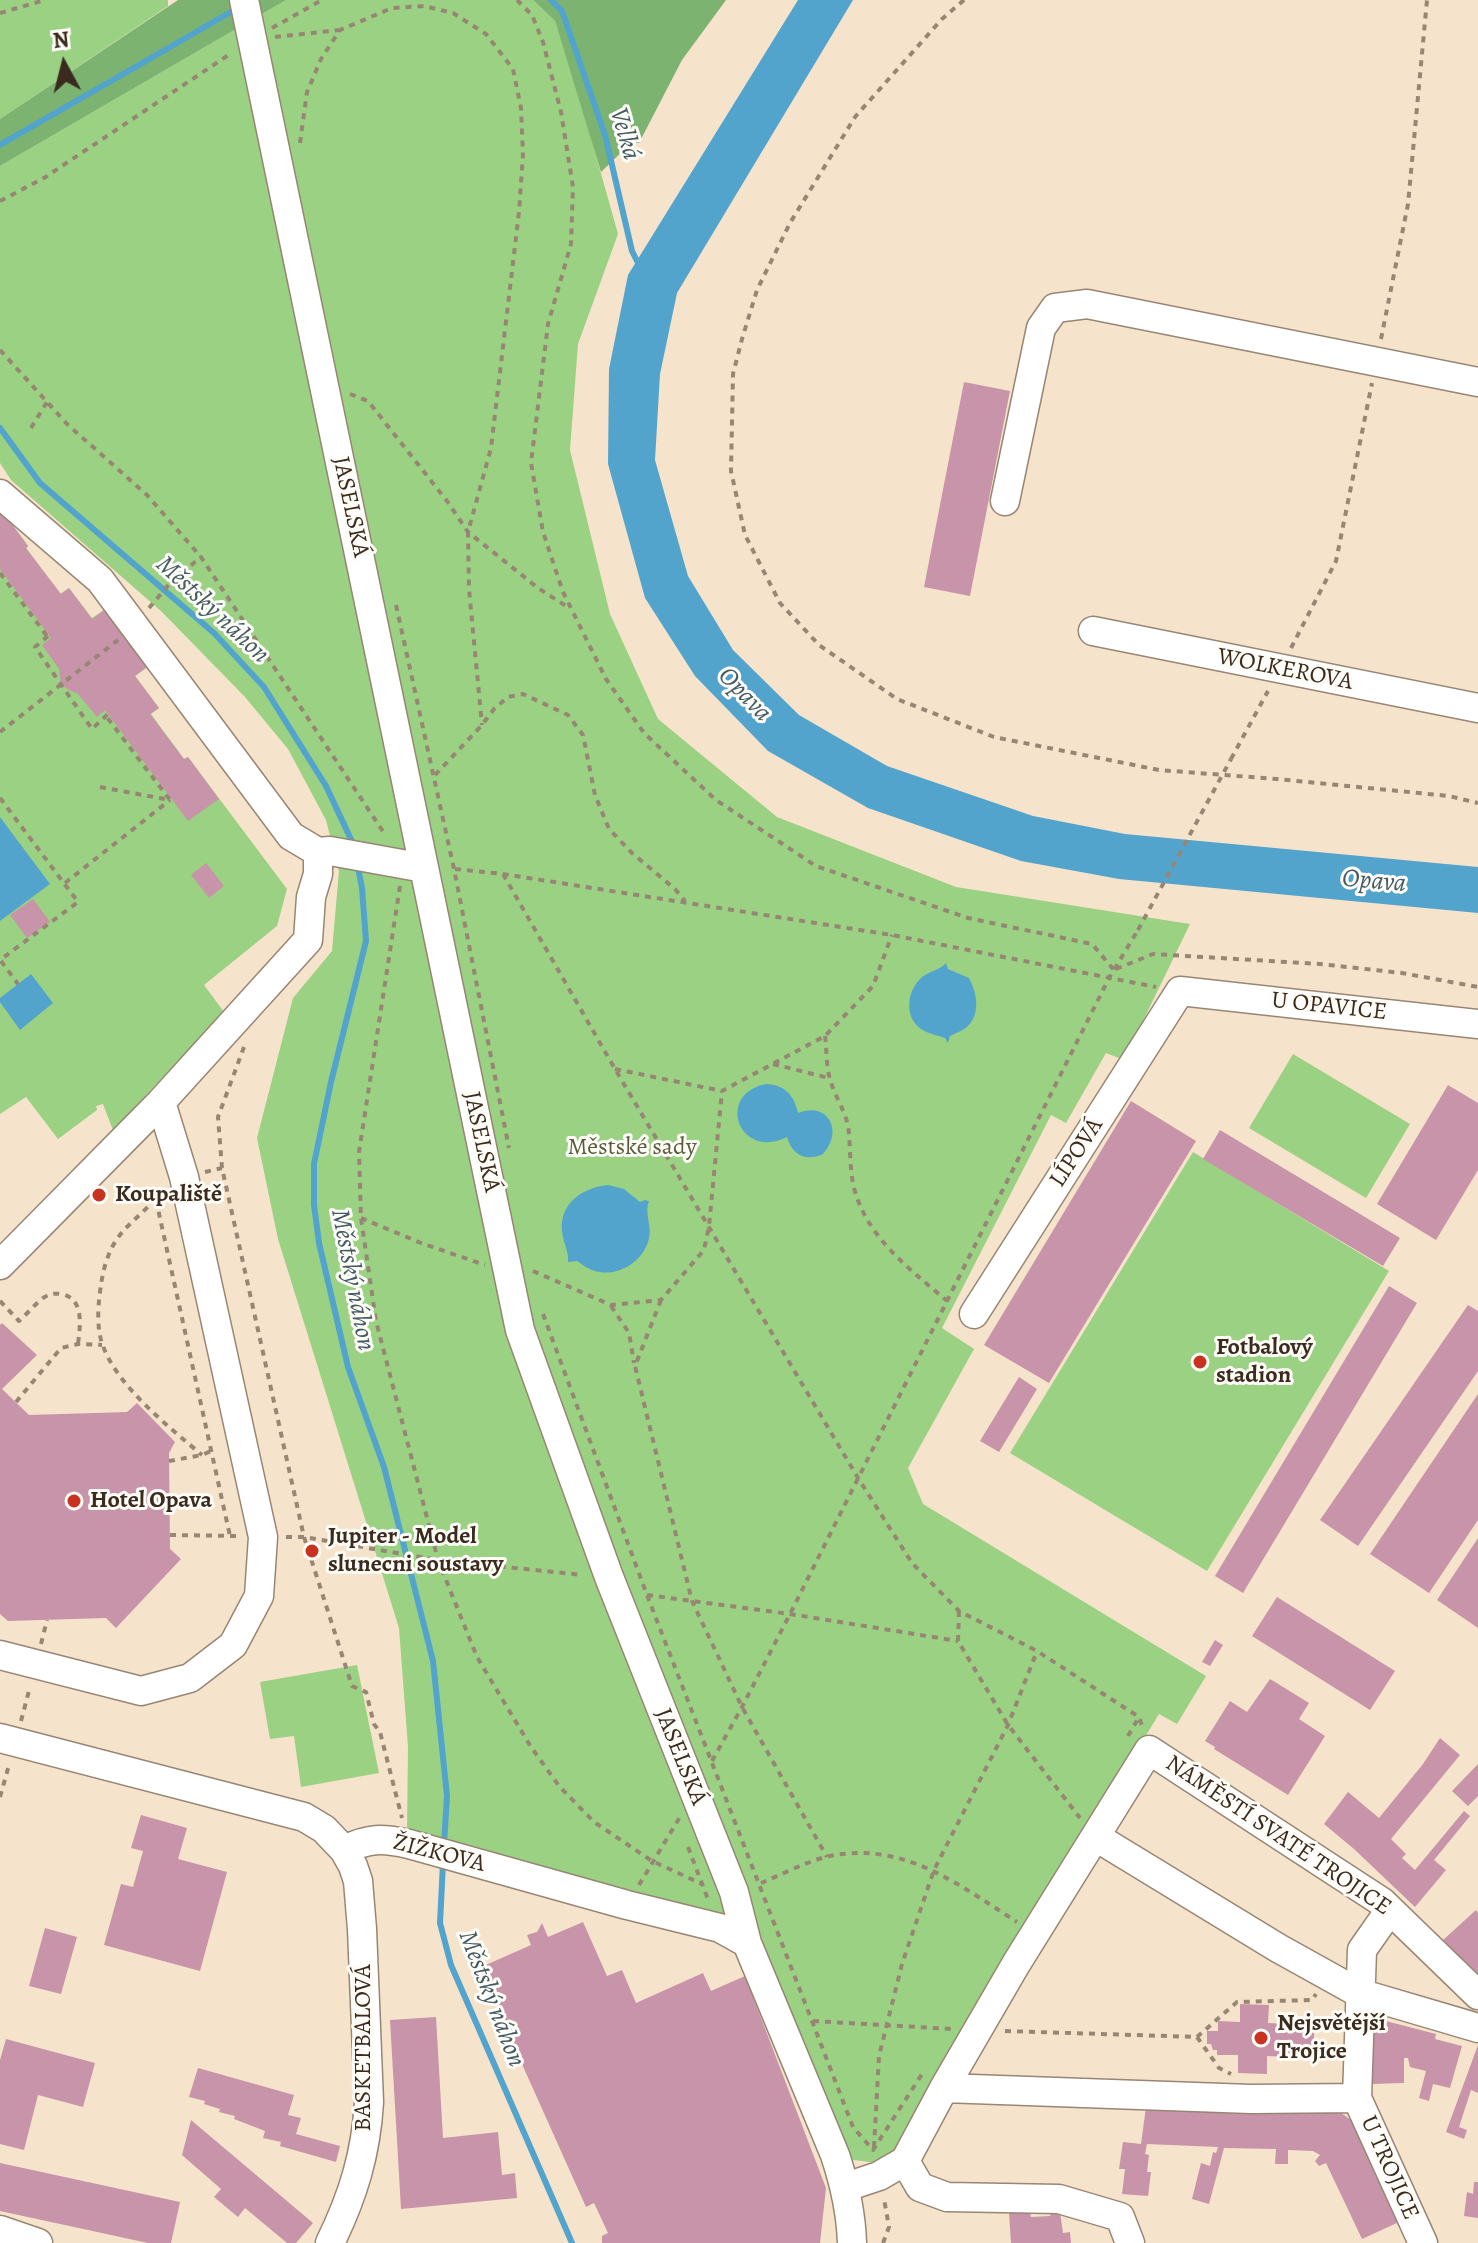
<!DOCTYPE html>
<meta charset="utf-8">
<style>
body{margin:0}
#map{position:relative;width:1478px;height:2243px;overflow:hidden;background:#f6e3cb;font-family:Alegreya,serif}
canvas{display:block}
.north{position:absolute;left:24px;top:24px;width:80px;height:80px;-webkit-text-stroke:6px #fdfcf7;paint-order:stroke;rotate:353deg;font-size:22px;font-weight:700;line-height:32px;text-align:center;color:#3b2a1e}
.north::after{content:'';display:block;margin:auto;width:28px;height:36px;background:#3b2a1e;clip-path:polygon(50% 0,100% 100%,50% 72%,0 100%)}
</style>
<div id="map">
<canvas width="1478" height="2243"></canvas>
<div class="north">N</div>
</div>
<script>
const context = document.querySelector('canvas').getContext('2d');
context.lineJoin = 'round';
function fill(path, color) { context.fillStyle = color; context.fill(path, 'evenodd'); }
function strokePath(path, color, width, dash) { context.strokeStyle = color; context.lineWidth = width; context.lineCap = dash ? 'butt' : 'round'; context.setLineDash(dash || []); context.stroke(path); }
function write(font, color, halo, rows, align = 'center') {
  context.font = font + ' Alegreya,serif'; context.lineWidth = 6; context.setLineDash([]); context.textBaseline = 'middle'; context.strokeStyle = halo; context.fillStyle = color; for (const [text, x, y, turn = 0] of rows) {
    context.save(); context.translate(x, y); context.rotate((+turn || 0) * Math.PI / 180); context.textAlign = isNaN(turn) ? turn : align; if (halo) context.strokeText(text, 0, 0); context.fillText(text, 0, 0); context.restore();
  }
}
fill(new Path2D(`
 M0 0H168V6L0 119Z
 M286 0H533L555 21 584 113 618 234 578 344 570 450 610 614 658 719 777 817 956 887 1190 924 1124 1060 1106 1053 1066 1123 1051 1115 942 1328 974 1349 908 1468 923 1504 1206 1676 1177 1724 1159 1714 893 2152 878 2163 853 2160 836 2141 756 1925 407 1832 408 1747 399 1628 278 1239 257 1138 293 998 332 951 339 871 326 820 288 749 245 697 162 612 11 480 0 463V166Z
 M0 508 28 546 26 548 60 594 69 588 92 618 107 608 150 665 135 676 159 708 151 714 184 759 188 757 287 889 277 926 204 985 224 1012 113 1130 103 1104 96 1106 97 1110 58 1139 26 1097 0 1114Z
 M1293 1054 1410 1124 1366 1198 1249 1128Z
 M1193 1152 1389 1271 1207 1571 1010 1453Z
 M357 1665 379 1773 301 1787 294 1736 270 1739 260 1682Z`), '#9bd183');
fill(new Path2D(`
 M178 0H286L0 166V119Z
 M533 0H726L682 60 639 143H631L601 172 555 21Z`), '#7cb371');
fill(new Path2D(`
 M798 0H853L677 293 660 374 655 460 688 576 733 650 799 715 887 766 1033 816 1125 834 1478 867V913L1119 879 1021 861 868 808 768 751 695 676 645 598 608 464 609 369 628 275Z
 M0 817 50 884 0 921Z
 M946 963 948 969 969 978C977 993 981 1014 967 1027 962 1031 955 1033 950 1036L948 1043 945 1038C937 1035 928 1034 921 1029 904 1017 907 992 920 979 928 971 939 971 946 963Z
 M31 974 53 1003 20 1030 0 1002V998Z
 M766 1084C785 1085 794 1095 798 1113 828 1101 844 1131 823 1154 806 1162 792 1155 787 1137 739 1161 715 1094 766 1084Z
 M608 1185 624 1189 640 1202 645 1200 649 1201C644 1213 652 1225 649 1238 645 1259 621 1276 600 1272 591 1271 584 1266 577 1261L568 1262C569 1253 565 1247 563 1237 556 1206 580 1188 608 1185Z`), '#52a4cd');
strokePath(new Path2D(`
 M551 0 562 11 605 135 632 251 640 267
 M0 145 236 9
 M0 428 40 483 214 633 264 687 326 786 355 848
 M357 863 362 888 366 941 331 1082 314 1164V1205L319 1243 348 1367 384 1467 433 1661 447 1796 444 1844
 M443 1863 440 1923 451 1965 572 2243`), '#52a4cd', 6);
fill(new Path2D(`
 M964 382 1010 391 970 596 924 587Z
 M0 508 28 546 26 548 61 594 69 588 92 619 107 608 150 665 135 676 159 708 150 714 184 759 188 757 219 799 188 821 105 710 97 717 78 694 67 689 61 684 59 669 42 645 51 638 0 569Z
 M206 863 224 886 209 898 191 875Z
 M33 899 50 922 27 938 10 915Z
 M1448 1085 1478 1103V1170L1436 1240 1377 1204Z
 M1131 1101 1196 1141 1049 1383 984 1345Z
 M1220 1130 1400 1238 1383 1266 1203 1159Z
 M1389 1286 1417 1303 1243 1593 1215 1576Z
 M1468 1305 1478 1311V1371L1358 1546 1320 1520Z
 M2 1323 37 1355 2 1389 29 1415 127 1412 137 1403 175 1442 169 1453 170 1549 181 1559 116 1628 106 1618 8 1621 0 1614V1325Z
 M1019 1377 1037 1389 999 1452 980 1441Z
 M1478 1394V1520L1429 1593 1370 1554Z
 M1478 1538V1628L1437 1600Z
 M1277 1597 1395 1671 1370 1710 1252 1636Z
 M1215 1640 1223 1645 1210 1666 1202 1662Z
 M1270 1679 1309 1703 1299 1719 1325 1736 1288 1795 1214 1749 1215 1747 1205 1741 1230 1701 1247 1712Z
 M1440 1738 1460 1755 1391 1839 1406 1854 1402 1858 1415 1870 1464 1811 1470 1816 1434 1860 1446 1870 1415 1907 1354 1849 1324 1824 1348 1792 1379 1818 1423 1764Z
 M1478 1764V1796L1468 1806 1452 1791Z
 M141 1815 187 1828 178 1859 227 1872 200 1971 104 1945 121 1884 133 1887 143 1851 131 1848Z
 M1476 1910 1478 1913V1978L1443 1940Z
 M583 1922 607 1976 622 1970 636 2003 703 1973 711 1991 745 1976 826 2188 820 2243H602V2236L608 2233 594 2203 586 2207 479 1968 531 1945 527 1935 537 1932 542 1923 548 1937Z
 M45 1928 77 1937 61 1994 29 1986Z
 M1240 2004 1269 2005 1268 2023 1289 2024 1294 2030H1314V2052L1293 2051 1288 2057 1267 2056V2074L1238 2073V2055H1217V2050H1213L1211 2044H1207V2031H1218V2021L1240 2022Z
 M436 2017 443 2138 498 2132 502 2175 515 2173 517 2198 401 2209 390 2020Z
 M1378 2019 1436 2034 1435 2039 1462 2046 1450 2088 1433 2084 1429 2101 1419 2098 1426 2071 1410 2067 1408 2058H1404V2083L1372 2084 1371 2024Z
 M6 2039 95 2063 83 2107 38 2095 24 2150 0 2144V2060Z
 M1478 2045V2093L1471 2090 1459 2127 1467 2130 1464 2139 1446 2132Z
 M198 2068 294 2095 288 2115 301 2118 296 2134 340 2146 336 2162 280 2146 281 2142 263 2138 265 2131 234 2119 235 2116 219 2112 220 2109 204 2104 205 2101 189 2097Z
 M1146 2107 1341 2113 1351 2120 1399 2222 1362 2239 1326 2163 1319 2166 1315 2161 1320 2155 1313 2151 1288 2150V2164H1275L1276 2149 1224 2148 1209 2204 1192 2199 1201 2163 1210 2166 1213 2152 1216 2153 1218 2147 1147 2144 1145 2154 1149 2155 1147 2172H1151L1148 2196 1122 2194 1125 2169H1119L1123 2142 1141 2144Z
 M191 2120 313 2223 296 2243H287L245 2208 238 2217 214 2197 221 2189 182 2155Z
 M0 2163 180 2202 171 2243H148L0 2211Z
 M1474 2182H1478V2218L1464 2216 1467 2192 1473 2194Z
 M1025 2205 1026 2213 1030 2212 1031 2217 1050 2216 1052 2212H1060L1063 2233 1070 2232 1071 2243H1011L1009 2213H1014V2206Z`), '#c894a9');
const minor = new Path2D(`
 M244 0 520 1330 609 1577 734 1892 747 1943 835 2155C845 2185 851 2211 852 2243
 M0 494 100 580 291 836 318 852
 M1005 501 1041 328 1055 308 1087 304 1478 382
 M1093 631 1478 708
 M0 1265 161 1102 308 940 311 897 318 874V852L330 851 424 868
 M974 1314 1180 991 1478 1024
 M0 1655 141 1691 190 1678 233 1645 259 1596 263 1537 184 1177 161 1102
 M0 1738 304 1817 324 1829 344 1850 353 1866 358 1881 362 1929 369 2102C366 2154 353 2196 330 2243
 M1096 1837 1278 1948 1359 1993 1478 2028
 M344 1850C369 1838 382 1838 409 1844L627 1905 720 1928 747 1943
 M1390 1910 1362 1950 1357 2098 1423 2243
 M944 2088 1251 2099 1357 2098
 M905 2161 920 2187 947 2197 1059 2199 1120 2217 1130 2243
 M846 2187 879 2176 905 2161 944 2088 1016 1964 1149 1750 1382 1902 1478 1995
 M0 2230 38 2243`);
strokePath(minor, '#988674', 31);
strokePath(new Path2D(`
 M517 0 532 15 543 42 561 112 573 187 571 244 548 324 531 463 543 532 563 592 606 679 644 733 716 800 816 866 968 918 1092 944 1114 970
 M964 0 942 19 855 117 790 223 757 290 742 339 733 374 731 471 745 535 780 603 819 645 897 699 994 737 1159 770 1277 779 1449 796 1478 803
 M0 13 45 0
 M272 28 322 0
 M275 37 340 30
 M300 143 307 92 321 59 340 30 392 8 424 6 453 13 486 34 513 69 521 108 523 155 519 212 491 448 468 532 469 589 482 725
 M0 201 44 178 230 54
 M1381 339 1408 204 1427 0
 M0 350 67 424 147 495 201 557
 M350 394 368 401 447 501 468 532 538 588 569 608
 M31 428 47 402
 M0 573 47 636
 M396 605 454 869 509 1148
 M149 608 171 582 201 557 386 836
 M48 636 35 647 92 729 108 714
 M1291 648 1336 561 1372 383
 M0 732 118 640
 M1231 759 1268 691
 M435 775 482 725 494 709 508 697 523 694 568 715 583 735 595 795 609 829 632 853 675 889 685 901
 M100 787 170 800 106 716
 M0 798 78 902 0 960
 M455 869 503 874 892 935 1156 987
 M503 874 615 1069 858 1478 912 1563 959 1611 1037 1651 1139 1717 1143 1729
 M65 883 170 800
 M400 886 359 1152 361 1218 376 1321 438 1560 477 1657 531 1747 559 1786 594 1822 652 1861 702 1884
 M1 961 18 984
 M1116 969 1153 954 1320 964 1402 973 1478 987
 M825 1036C827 1050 826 1066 830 1079 834 1095 845 1110 848 1126 851 1146 849 1167 854 1188 867 1238 910 1269 947 1301
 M244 1047 218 1117 222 1168 304 1537 352 1686 366 1692 374 1724 380 1732 402 1818
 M773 1064 829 1078
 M615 1069 722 1091 825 1036 873 986 892 935
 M205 1172 222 1168
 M162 1188C151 1209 130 1220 117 1239 108 1252 103 1270 101 1285 98 1304 96 1328 103 1346 118 1387 169 1427 202 1455
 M156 1200 230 1536
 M361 1218 421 1243 485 1265
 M533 1271 611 1305 661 1300 704 1250 709 1226 722 1091
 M661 1300 635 1366 692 1601 742 1707 827 1857
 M0 1301 19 1321C27 1314 34 1305 43 1298 49 1294 54 1293 61 1294 85 1298 80 1327 78 1344
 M611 1306 629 1333 634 1363
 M543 1314 647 1595 853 2127 873 2150 924 2071
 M16 1402 61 1348 78 1344 102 1345
 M169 1461 202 1455 211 1451
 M170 1535 238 1536
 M286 1537H304L438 1560 583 1575
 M647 1595 790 1614 958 1641
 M959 1611 958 1641 1008 1725 1080 1818
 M41 1644 47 1620
 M21 1721 30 1687
 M1128 1736 1139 1717
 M712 1761 742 1707 790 1614 1109 978 1138 930
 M0 1797 9 1765
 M688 1847 709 1902
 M761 1883C783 1874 807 1861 830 1856 904 1841 959 1885 1017 1922
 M639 1885 680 1817
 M813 2021 952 2029
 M1005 2031 1197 2037 1237 2002 1312 2000 1316 1994
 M1197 2037 1219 2068 1231 2074
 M874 2147 879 2056 902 1964 934 1870 1008 1725 1037 1651
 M883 2243 889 2227 884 2199`), '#988674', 4, [6, 6]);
strokePath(minor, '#fff', 28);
strokePath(new Path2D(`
 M1138 930 1231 759`), '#988674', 4, [6, 6]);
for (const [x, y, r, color] of [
 [99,1195,8,"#c8321e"],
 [1200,1362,8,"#c8321e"],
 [74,1501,8,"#c8321e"],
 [312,1551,8,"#c8321e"],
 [1261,2038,8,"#c8321e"]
]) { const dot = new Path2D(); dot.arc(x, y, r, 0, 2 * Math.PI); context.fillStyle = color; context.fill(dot); strokePath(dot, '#fdfcf7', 3); }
write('24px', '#3b2a1e', '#fdfcf7', [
 ["JASELSKÁ",350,507,78],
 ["WOLKEROVA",1285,670,11],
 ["U OPAVICE",1329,1007,6],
 ["JASELSKÁ",481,1142,78],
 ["LÍPOVÁ",1077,1153,-57],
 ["JASELSKÁ",680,1757,68],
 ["NÁMĚSTÍ SVATÉ TROJICE",1278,1836,34],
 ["ŽIŽKOVA",439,1854,14],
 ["BASKETBALOVÁ",364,2048,-90],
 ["U TROJICE",1389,2168,66]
]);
write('24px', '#585c3c', '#fdfcf7', [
 ["Městské sady",632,1148]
]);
write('bold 24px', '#3b2a1e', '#fdfcf7', [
 ["Koupaliště",115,1195],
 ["Fotbalový",1216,1348],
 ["stadion",1216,1376],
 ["Hotel Opava",90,1501],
 ["Jupiter - Model",328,1537],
 ["slunecni soustavy",328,1565],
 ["Nejsvětější",1277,2024],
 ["Trojice",1277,2052]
], 'left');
write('italic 26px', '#445b64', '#fdfcf7', [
 ["Velká",624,134,74],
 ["Městský náhon",212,610,43],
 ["Opava",744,695,46],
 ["Opava",1374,882,5],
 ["Městský náhon",352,1280,79],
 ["Městský náhon",491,1999,69]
]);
</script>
